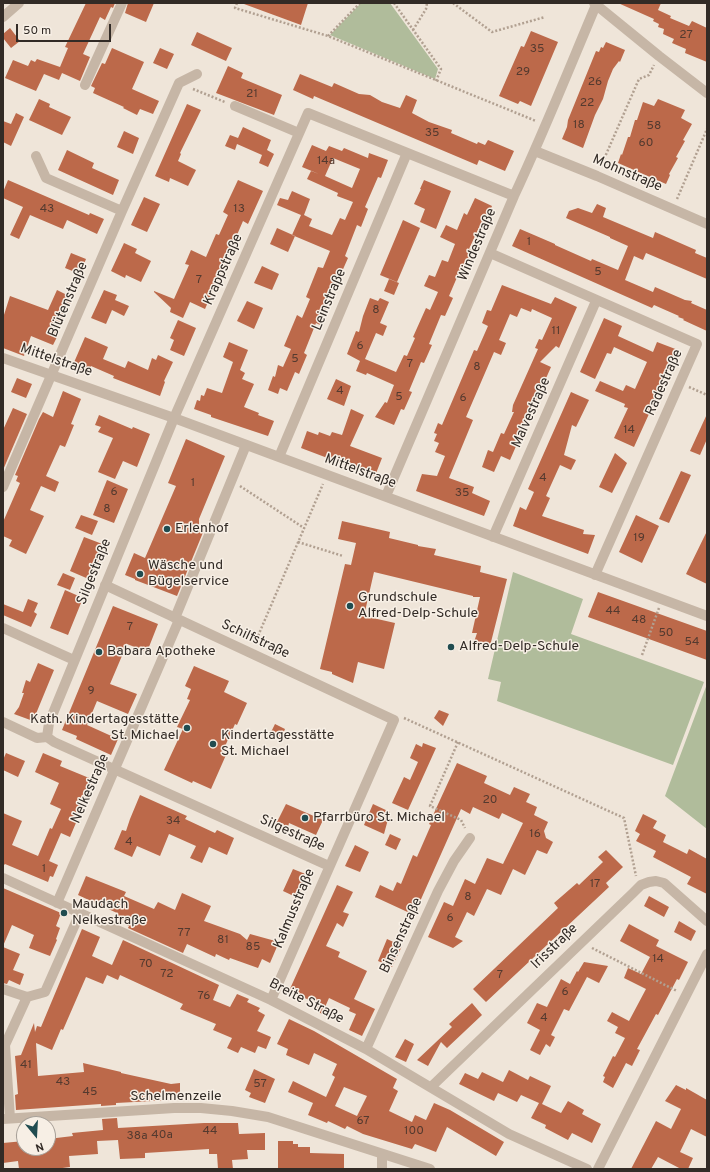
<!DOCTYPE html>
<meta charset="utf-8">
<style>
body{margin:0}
#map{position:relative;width:710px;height:1172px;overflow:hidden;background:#efe5d9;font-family:Overpass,sans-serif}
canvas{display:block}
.frame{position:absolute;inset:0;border:4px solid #322b26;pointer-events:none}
.north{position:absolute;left:16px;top:1116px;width:40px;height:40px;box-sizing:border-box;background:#f7efe5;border:1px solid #a8a199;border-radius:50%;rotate:162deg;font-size:11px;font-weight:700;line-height:16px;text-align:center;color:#322b26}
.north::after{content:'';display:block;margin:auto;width:14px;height:18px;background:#204c50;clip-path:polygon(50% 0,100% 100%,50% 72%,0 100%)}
.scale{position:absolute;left:16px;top:24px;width:95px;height:18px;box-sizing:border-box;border:2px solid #322b26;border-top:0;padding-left:5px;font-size:12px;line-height:14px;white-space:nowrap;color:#322b26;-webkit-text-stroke:3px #f7efe5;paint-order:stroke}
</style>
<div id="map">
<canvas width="710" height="1172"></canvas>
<div class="frame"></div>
<div class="north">N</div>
<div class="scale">50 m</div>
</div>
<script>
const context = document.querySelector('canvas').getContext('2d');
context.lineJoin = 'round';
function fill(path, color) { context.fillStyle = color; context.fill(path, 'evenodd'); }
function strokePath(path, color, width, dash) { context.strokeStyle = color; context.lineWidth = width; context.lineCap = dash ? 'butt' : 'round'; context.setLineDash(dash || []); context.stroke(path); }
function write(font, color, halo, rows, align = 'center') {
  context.font = font + ' Overpass,sans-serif'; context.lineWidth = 3; context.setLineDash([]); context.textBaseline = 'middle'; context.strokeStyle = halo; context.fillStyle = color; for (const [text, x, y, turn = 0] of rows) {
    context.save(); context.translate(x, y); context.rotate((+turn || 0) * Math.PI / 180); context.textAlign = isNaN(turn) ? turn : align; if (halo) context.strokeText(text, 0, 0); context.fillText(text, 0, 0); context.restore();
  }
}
fill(new Path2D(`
 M361 3H390L438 69 435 79 330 35Z
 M513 572 583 599 571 634 704 682 673 765 497 701 501 682 488 679Z
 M707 684V829L665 796Z`), '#b0bc9b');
fill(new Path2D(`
 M86 3H115L113 8 111 7 105 20 100 17 83 54 90 57 80 81 62 73 59 80 44 74 36 91 5 78 13 60 28 66 31 60 35 62 37 59 60 67 68 48 65 47Z
 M128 3H154L146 22 125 13Z
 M244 3H308L301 25 244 4Z
 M618 3H661L658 10 671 16 670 18 689 26 692 21 707 28V62L685 53 686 49 672 43 674 39 663 34 664 29 658 27 659 24 653 21 654 19Z
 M10 28 20 41 11 48 3 38V34Z
 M531 31 558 42 531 106 520 101 518 104 499 96 521 46 524 47Z
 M197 32 232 48 226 61 191 45Z
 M606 42 625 50 620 62 619 61 613 69 608 81 603 99 595 115 583 148 562 139 567 127 568 120 596 51 599 52 601 47 603 48Z
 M112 48 144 62 132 89 159 101 153 114 140 109 137 115 123 108 124 107 93 93 95 88 91 86 102 63 105 64Z
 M160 48 174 54 167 69 153 63Z
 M228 66 243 73 241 78 282 95 274 115 216 93Z
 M300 74 332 87 334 83 359 94 370 95 382 102 400 108 406 95 417 100 412 113 429 122 452 130 451 133 477 144 478 142 485 145 488 140 514 151 505 171 479 160 477 165 314 96 313 99 293 90Z
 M39 99 50 104 49 107 71 117 62 135 29 120Z
 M658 99 685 110 681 118 692 124 683 140 685 141 676 157 678 158 669 174 670 175 666 184 618 163 621 154 622 155 628 137H630L635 120H637L643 102 654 106Z
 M187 104 201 110 180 153 181 154 178 161 196 170 188 186 170 178 169 182 155 176Z
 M16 113 24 117 11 146 3 142 4 139H3V121L11 124Z
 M243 127 271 140 267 150 274 154 268 167 259 163 262 155 237 144 235 150 225 146 230 135 238 138Z
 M124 131 139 138 133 154 117 147Z
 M312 145 326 151 329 146 342 151 344 148 368 158 369 153 388 160 381 178 378 177 365 207 368 209 361 227 357 225 345 256 348 258 340 276 337 274 323 307 327 308 320 325 316 323 304 353 307 355 299 374 295 372 287 391 280 388 278 394 268 390 273 376 275 377 278 365 283 367 291 349 284 346 297 315 302 318 310 299 306 297 318 267 323 268 330 251 292 235 301 215 277 205 280 198 288 200 292 191 310 199 304 215 312 219 309 226 332 235 340 218 345 220 353 202 337 196 338 193 307 179 311 171 319 174 302 167ZM333 158 360 169 352 188 325 176Z
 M67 150 94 163 92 168 119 180 113 195 58 170Z
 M8 180 89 215 90 213 104 219 97 234 67 220 63 229 30 215 19 239 10 235 23 207 3 198V192Z
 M238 180 263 191 248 224 243 221 205 309 190 302 183 318 170 312 171 308 154 292V291L174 299 189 265 185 264 191 250 206 257 216 234 219 235 228 215 223 212Z
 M424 180 451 191 436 229 420 222 425 209 414 204 421 189H420Z
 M144 197 160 204 147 232 131 225Z
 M475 198 492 206 485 222 482 221 469 249 473 251 465 269 461 268 449 296 453 298 445 316 441 315 429 344 432 345 424 363 421 362 409 391 412 392 404 410 401 409 394 425 375 417 385 402 387 403 394 385 367 373 366 375 356 371 360 361 347 354 356 331 359 332 363 316 370 298 378 301 380 298 389 302 380 323 387 326 383 336 376 333 365 359 396 372 404 355 407 356 415 338 413 337 426 308 430 310 438 292 424 286 429 275 435 277 442 260 448 262 455 244 440 237 446 225 457 230 464 213 467 215Z
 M597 204 606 208 603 217 653 238 655 232 696 250 695 253 707 258V279L646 253 643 260 634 256 625 280 653 292 655 287 685 300 692 301 691 303 707 310V331L683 320 684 319 678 317 679 316 654 305 652 308 512 246 520 229 555 244V245L591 261 592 259 618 270 628 246 610 238V237L566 218 569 211 578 208 592 213Z
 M403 220 420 228 397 282 380 275Z
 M277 228 295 236 288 252 270 244Z
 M124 243 137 249 135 253 151 261 141 282 126 275 125 278 111 271Z
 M71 253 86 259 80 274 65 268Z
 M262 266 279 274 272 290 254 283Z
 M389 279 399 283 394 295 384 291Z
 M502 285 551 304 555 297 577 307 559 348 556 346 540 362 551 367 535 403 531 402 524 419 527 421 510 460 501 456 494 472 482 467 488 450 493 452 501 433 504 434 514 412H512L513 405 538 349 535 348 539 339 542 340 552 318 532 309 531 312 521 308 517 317 510 314 499 340 506 343 501 355 494 352 466 417 473 420 449 478 474 487 472 493 490 501 484 516 416 491 422 474 437 476 445 456 435 452 439 443 434 441 437 434 434 433 438 423 442 425 474 350 477 351 488 326 482 323 487 310 491 311Z
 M57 290 73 298 57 332 59 333 53 345 31 336 24 356 3 348V318L10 296 48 310Z
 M104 290 117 295 115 300 129 306 124 316 112 310 106 324 91 318Z
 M247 301 263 308 254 329 237 321Z
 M604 318 622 326 618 336 653 352 657 342 678 350 634 447 614 438 628 408 624 407 625 404 595 391 600 381 623 391 626 385 635 389 647 362 614 347 611 354 607 353 595 379 580 372Z
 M178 320 196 328 184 356 170 350 174 340 170 338Z
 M85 337 108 347 103 359 125 368 128 361 148 370 152 358 156 360 158 355 173 362 164 381 165 382 160 396 113 378 114 376 91 366 88 374 72 367Z
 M229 342 248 350 240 370 245 373 242 379 254 384 244 407 259 413 258 415 274 421 268 436 211 417V415L194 409 197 400 200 401 201 395 204 396 207 388 222 393 233 362 223 357Z
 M17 378 32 384 26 398 11 392Z
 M336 379 351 386 344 406 327 399Z
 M63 391 81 399 71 424 74 425 65 447 60 445 46 476 59 482 55 492 41 486 30 510 44 516 26 554 9 546 12 540 3 536V522L20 483 16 481 18 476 15 475 39 419 43 412 53 417Z
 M571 392 589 400 576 427 572 425 564 455 576 460 571 470 560 465 546 496 550 498 542 516 584 530 583 534 595 535 588 554 513 526 520 507 526 510 534 492 528 489Z
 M13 408 27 414 3 470V430Z
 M351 409 364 415 350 446 382 458 375 476 301 448 307 431 318 435 319 432 330 436 332 432 342 435Z
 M707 414V439L700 455 690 451Z
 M99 415 132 429 133 427 150 434 137 467 123 461 115 479 98 472 113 438 98 432 101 427 95 425Z
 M186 439 225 456 199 519V527L204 530 177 596 135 580V579L125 575 134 553 145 558 176 486 168 483Z
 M615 453 627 463 612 493 599 487Z
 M681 471 691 475 669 523 659 519Z
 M107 480 128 489 114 523 93 515Z
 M81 515 98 521 92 535 75 528Z
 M636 515 659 526 642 563 619 552Z
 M342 521 390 532 389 538 418 545V546L436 549 434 555 481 566 480 572 507 579 490 646 474 642 477 633H472L480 597H473V596L374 572 364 616 395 623 384 669 358 662 353 683 332 674V672L320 669 345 564 351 565 356 543 338 539Z
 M707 531V584L686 574Z
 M84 537 105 545 91 580 70 571Z
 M63 573 75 578 70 590 57 585Z
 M65 590 83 598 68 635 50 628Z
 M598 592 707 631V660L588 617Z
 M28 599 38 603 34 612 37 614 31 627 3 615V604L23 612Z
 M113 606 158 624 147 652 127 644 110 684 137 694 128 714 97 701 87 725 118 739 111 755 76 739 77 736 62 730Z
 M38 663 54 670 33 721 14 714 19 707 24 693H22L26 680 30 682Z
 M194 666 229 681 224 692 247 703 237 725 235 724 222 753 226 755 211 789 193 781 192 783 164 770 183 729 177 727 190 700 187 699 191 689 185 686Z
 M439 710 449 714 443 726 434 718Z
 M275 724 285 729 281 739 270 734Z
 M423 743 436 748 408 810 392 803 404 777 410 780 418 762 410 758 416 744 422 747Z
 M6 753 25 761 18 777 3 770V760Z
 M43 753 62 761 60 766 94 780 70 837 61 833 49 861 58 865 53 877 50 876 48 882 5 864 3 866V813L22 821 12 845 38 856 50 828 52 829 61 809 50 804 59 783 35 772Z
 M457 763 487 776 484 783 510 795 514 787 530 794 526 802 537 807 534 815 548 822 544 831 546 838 553 842 547 854 537 850 525 875 513 869 501 895 487 889 474 916 467 912 455 937 463 941 453 948 428 937 444 902 453 906 465 879 475 884 487 858 503 864 523 823 502 813 499 819 473 807 470 814 461 809 414 915 375 897 380 885 393 891 397 882 401 884 413 855 417 857 431 825 429 824Z
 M140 795 187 816 185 819 215 833 217 830 234 838 227 855 209 847 202 863 190 858 196 846 169 834 160 856 137 846 132 857 114 849 122 830 126 831 130 819Z
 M286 804 323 820 316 835 289 823 288 827 277 822Z
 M373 804 390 812 384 834 364 825Z
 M643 814 657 821 653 828 666 835 663 842 687 854 689 849 707 859V894L687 884 691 877 653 857 656 851 636 841 640 834 635 831Z
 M390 834 401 839 396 850 385 845Z
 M355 845 369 852 360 872 345 866Z
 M606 850 623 867 606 883 609 887 486 1002 473 989 558 908 554 903 577 883 579 885 603 862 598 857Z
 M293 869 308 875 298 898 283 891Z
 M86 876 126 892 124 896 154 909 158 902 175 910 182 893 211 906 204 921 240 934 247 940 250 934 279 942 270 963 262 959 258 968 230 958 229 960 216 954 215 957 187 944 183 953 128 928 129 926 124 924 125 921 115 917 117 913 78 895Z
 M337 885 353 892 343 912 349 914 343 927 337 923 326 946 340 952 338 957 367 971 354 999 375 1009 362 1036 349 1030 356 1014 349 1011 350 1008 329 998 322 1014 313 1009 316 1003 289 991Z
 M3 888 61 913 56 926 60 928 56 939 57 940 50 956 29 948 34 935 12 925 3 946Z
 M649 896 669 907 664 917 644 906Z
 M679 921 696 931 691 941 674 932Z
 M629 924 659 940 656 946 688 962 679 980 677 979 658 1015 656 1014 637 1049 640 1050 632 1066 626 1063 613 1088 603 1082 605 1077 603 1076 613 1056 615 1057 625 1038 615 1033 618 1027 607 1021 612 1012 629 1021 646 989 624 978 628 968 641 974 650 957 620 941Z
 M82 929 100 937 92 956 112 965 123 940 219 985 213 1000 230 1007 237 994 249 999 247 1002 260 1008 258 1011 265 1015 257 1031 271 1037 266 1049 258 1046 255 1053 241 1047 238 1053 227 1048 232 1038 213 1030 216 1024 180 1009 183 1004 120 975 118 980 107 975 103 984 86 977 63 1030 61 1029 52 1050 36 1043 38 1076 84 1072 83 1063 121 1072V1073L171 1084 180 1083V1095L172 1096V1100L116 1103V1105L101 1106V1104L16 1110 15 1095 18 1094 15 1056 21 1055 34 1023 35 1032 37 1026 41 1027Z
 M387 939 402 946 392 967 378 961Z
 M3 947 20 954 13 970 24 974 20 985 9 980 7 984 3 983Z
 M584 962 608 966 599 983 587 977 569 1011 564 1009 551 1035 555 1037 550 1047 546 1044 540 1055 530 1050 540 1030 527 1023 537 1003 547 1007 561 979 570 984 577 971 578 972Z
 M472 1003 482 1015 447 1048 441 1042 428 1066 417 1060 452 1027 449 1024Z
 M289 1019 314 1031 397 1079 393 1088 398 1091 389 1111 412 1122 415 1115 426 1120 434 1103 450 1110 504 1142 496 1156 447 1127 436 1152 415 1144 412 1149 363 1134 347 1126 345 1129 328 1121 327 1123 308 1115 313 1103 288 1092 293 1081 326 1097 335 1077 332 1075 337 1064 314 1053 309 1065 286 1055 288 1049 277 1044ZM344 1087 367 1096 357 1116 335 1106Z
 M405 1039 414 1044 406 1062 395 1057Z
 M254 1069 275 1079 265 1103 249 1097 251 1093 245 1090Z
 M509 1070 528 1080 530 1076 551 1086 542 1104 561 1113 568 1101 584 1110 582 1114 601 1124 592 1143 572 1133 568 1140 545 1128 546 1125 531 1118 539 1103 521 1095 517 1102 498 1093 494 1101 459 1084 465 1073 478 1079 482 1072 503 1082Z
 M676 1085 686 1090V1088L707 1100V1137L691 1129 680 1152 693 1158 688 1169H681L658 1157 651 1169H631L656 1121 671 1129 681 1109 665 1101Z
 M117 1118 118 1128 204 1123H238L239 1134 265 1133V1150H247L248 1159 232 1160 233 1169H218L217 1154H209V1149L145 1153V1158L120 1159 118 1140 97 1141 98 1154 69 1156 70 1167 55 1169H19L18 1161 3 1163V1143L24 1141V1148H48V1139L73 1136 72 1133 103 1130 102 1119Z
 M278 1141H293V1144H298V1147H310V1153L344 1154V1169H278Z`), '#bc694a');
strokePath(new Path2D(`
 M237 3 235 8 328 36 536 121
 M394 3 441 69 436 81
 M453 3 492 32 545 17
 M413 30 426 9 427 3
 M328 36 360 3
 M193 89 225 102
 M601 166 639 79 649 75 654 65
 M677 199 707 129
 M689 387 707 395
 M240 486 304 528
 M298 542 343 556
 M255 643 323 484
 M642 655 659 608
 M404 718 624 818 636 876
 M458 742 430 806 461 820 465 828
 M592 948 677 991`), '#b1a091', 2.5, [2, 2]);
strokePath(new Path2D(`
 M594 3 659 56 707 93
 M3 17 19 3
 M85 85 122 3
 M235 106 299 133
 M535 151 597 176 707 224
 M36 156 46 178 122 211
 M490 253 697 344 595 575
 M3 358 174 418 707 616
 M279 457 407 153
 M3 487 122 211 179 83 197 74
 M386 496 514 196C543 134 569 69 596 5
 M493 537 596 301
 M105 585 394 720 271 1000
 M175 618 246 445
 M3 628 74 660
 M3 722 37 738 47 737
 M329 866 54 742 47 737 49 723 174 418 308 113 514 196
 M3 878 271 1000 366 1049 509 1134 587 1169
 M57 903 179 620
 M3 989 27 997
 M366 1049 438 891 454 861 470 838
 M431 1087 633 893 641 885 649 882 656 881 664 883 707 921
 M10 1118 5 1045 27 997 45 992 80 913
 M3 1119 174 1108H201L232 1111 268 1117 430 1169
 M382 1169V1155
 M598 1169 707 954`), '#c6b6a6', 10);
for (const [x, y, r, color] of [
 [167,529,4,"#204c50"],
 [140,574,4,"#204c50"],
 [350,606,4,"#204c50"],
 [451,647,4,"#204c50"],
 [99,652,4,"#204c50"],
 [187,728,4,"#204c50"],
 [213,744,4,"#204c50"],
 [305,818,4,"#204c50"],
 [64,913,4,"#204c50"]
]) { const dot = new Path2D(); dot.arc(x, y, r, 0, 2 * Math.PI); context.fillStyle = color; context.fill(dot); strokePath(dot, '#f7efe5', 1.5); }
write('12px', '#543a2f', null, [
 ["27",686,36],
 ["35",537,50],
 ["29",523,73],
 ["26",595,83],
 ["21",252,95],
 ["22",587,104],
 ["18",579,126],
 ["58",654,127],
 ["35",432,134],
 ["60",646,144],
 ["14a",326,162],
 ["43",47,210],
 ["13",239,210],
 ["1",529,243],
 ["5",598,273],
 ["7",199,281],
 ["8",376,311],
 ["11",556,332],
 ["6",360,347],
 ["5",295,360],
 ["7",410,365],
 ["8",477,368],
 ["4",340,392],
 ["5",399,398],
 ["6",463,399],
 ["14",629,431],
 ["4",543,479],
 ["1",193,484],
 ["6",114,493],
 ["35",462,494],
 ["8",107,510],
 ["19",639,539],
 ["44",613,612],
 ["48",639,621],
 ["7",130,628],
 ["50",666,634],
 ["54",692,643],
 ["9",91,692],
 ["20",490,801],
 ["34",173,822],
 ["16",535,835],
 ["4",129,843],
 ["1",44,870],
 ["17",595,885],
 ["8",468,898],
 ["6",450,919],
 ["77",184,934],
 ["81",223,941],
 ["85",253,948],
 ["14",658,960],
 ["70",146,965],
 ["72",167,975],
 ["7",500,976],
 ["6",565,993],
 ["76",204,997],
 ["4",544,1019],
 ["41",26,1066],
 ["43",63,1083],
 ["57",260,1085],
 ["45",90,1093],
 ["67",363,1122],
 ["44",210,1132],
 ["100",414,1132],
 ["40a",162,1136],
 ["38a",137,1137]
]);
write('14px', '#322b26', '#f7efe5', [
 ["Mohnstraße",627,174,23],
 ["Windestraße",478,245,-67],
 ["Krappstraße",224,270,-66],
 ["Blütenstraße",69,300,-67],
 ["Leinstraße",330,300,-67],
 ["Mittelstraße",56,361,19],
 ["Radestraße",665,383,-66],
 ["Malvestraße",532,413,-66],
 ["Mittelstraße",360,472,20],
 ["Silgestraße",95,572,-68],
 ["Schilfstraße",255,640,25],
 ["Nelkestraße",91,789,-66],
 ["Silgestraße",292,834,24],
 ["Kalmusstraße",295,909,-67],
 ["Binsenstraße",402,936,-65],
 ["Irisstraße",555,947,-44],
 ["Breite Straße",306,1002,27],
 ["Schelmenzeile",176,1097]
]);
write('14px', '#322b26', '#f7efe5', [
 ["Erlenhof",175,529],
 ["Wäsche und",148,566],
 ["Bügelservice",148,582],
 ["Grundschule",358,598],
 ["Alfred-Delp-Schule",358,614],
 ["Alfred-Delp-Schule",459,647],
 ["Babara Apotheke",107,652],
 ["Kath. Kindertagesstätte",179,720,"right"],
 ["St. Michael",179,736,"right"],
 ["Kindertagesstätte",221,736],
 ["St. Michael",221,752],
 ["Pfarrbüro St. Michael",313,818],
 ["Maudach",72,905],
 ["Nelkestraße",72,921]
], 'left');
</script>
